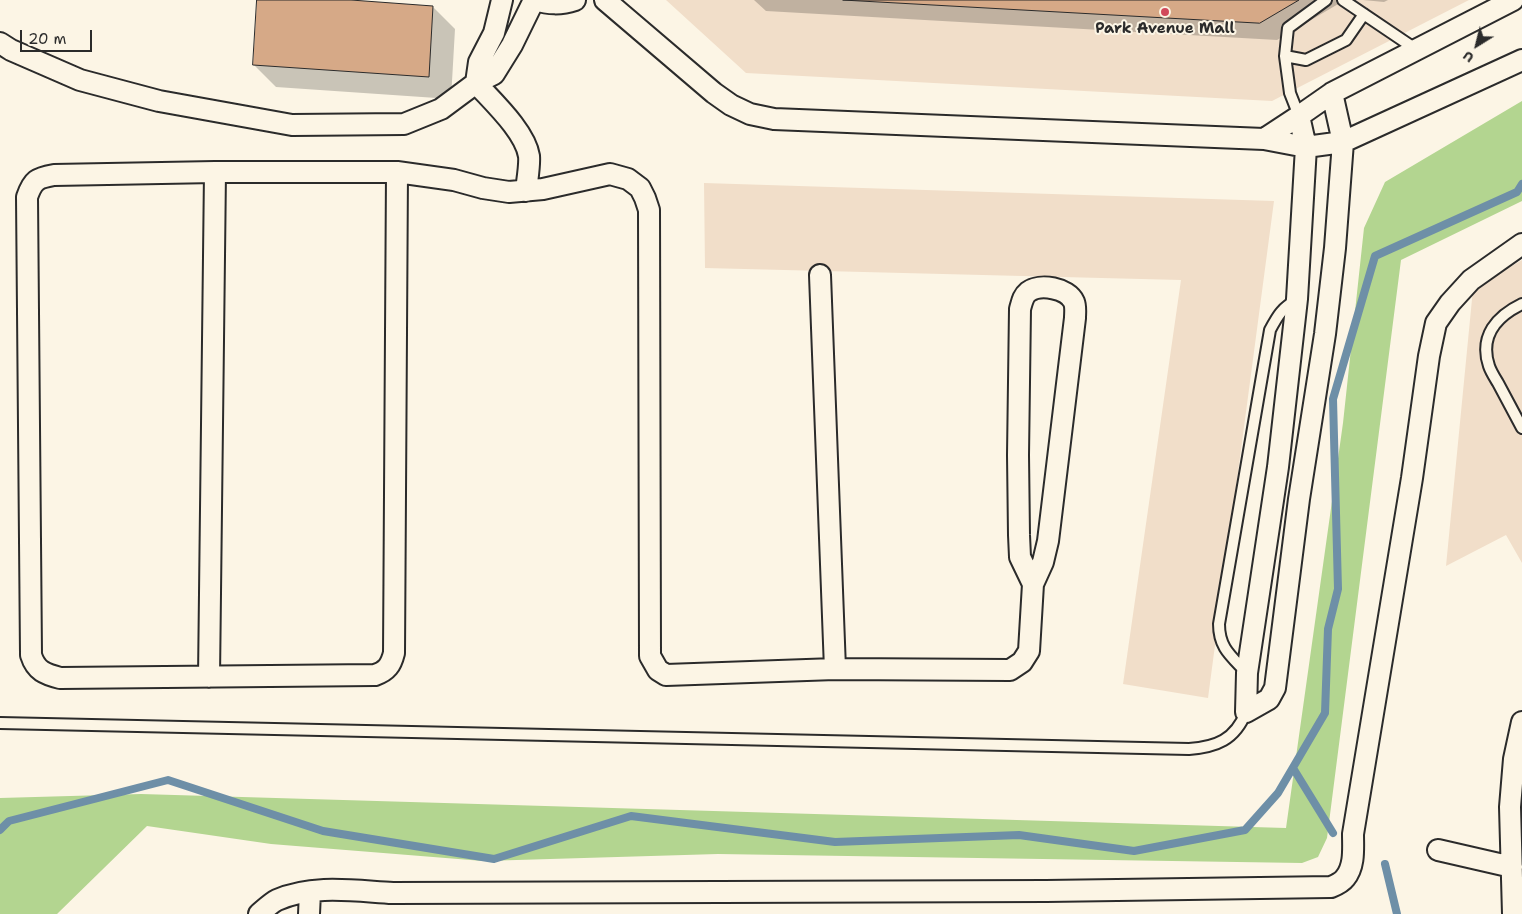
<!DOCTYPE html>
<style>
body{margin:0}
#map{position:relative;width:1522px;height:914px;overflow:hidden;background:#fcf5e5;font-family:"Shantell Sans",sans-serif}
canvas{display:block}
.north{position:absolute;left:1452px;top:20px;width:50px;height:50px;-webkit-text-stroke:4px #fcf5e5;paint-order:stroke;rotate:216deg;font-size:14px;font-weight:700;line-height:20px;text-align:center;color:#2b2b2b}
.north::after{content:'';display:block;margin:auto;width:18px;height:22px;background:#2b2b2b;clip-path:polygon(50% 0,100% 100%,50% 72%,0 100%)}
.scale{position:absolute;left:20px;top:30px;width:72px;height:22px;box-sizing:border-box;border:2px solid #2b2b2b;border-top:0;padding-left:6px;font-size:15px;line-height:18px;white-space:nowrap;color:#2b2b2b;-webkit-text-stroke:4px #fcf5e5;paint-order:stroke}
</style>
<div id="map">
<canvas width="1522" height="914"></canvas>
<div class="north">U</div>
<div class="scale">20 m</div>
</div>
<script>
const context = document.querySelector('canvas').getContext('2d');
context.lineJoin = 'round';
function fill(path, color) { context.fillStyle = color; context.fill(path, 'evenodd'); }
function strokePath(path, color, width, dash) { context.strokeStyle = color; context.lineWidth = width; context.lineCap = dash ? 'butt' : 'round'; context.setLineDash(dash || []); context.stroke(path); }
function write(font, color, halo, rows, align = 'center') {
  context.font = font + ' "Shantell Sans",sans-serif'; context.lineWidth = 4; context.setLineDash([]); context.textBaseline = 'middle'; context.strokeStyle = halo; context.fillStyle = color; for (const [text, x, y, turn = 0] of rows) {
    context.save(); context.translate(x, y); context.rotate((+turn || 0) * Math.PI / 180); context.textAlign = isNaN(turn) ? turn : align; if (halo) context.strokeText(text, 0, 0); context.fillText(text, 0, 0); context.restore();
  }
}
fill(new Path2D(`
 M666 0H1469L1272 101 746 73Z
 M704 183 1274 201 1208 698 1123 684 1181 280 705 268Z
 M1522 260V563L1506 535 1446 566 1473 289Z`), '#f1dec9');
fill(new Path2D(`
 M1522 101V201L1401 260 1327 838 1318 857 1302 863 718 854 483 861 271 844 147 826 57 914H0V798L141 794 1286 828 1343 423 1364 228 1385 182Z`), '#b3d590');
fill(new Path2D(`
 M258 0H332L433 7 455 29 451 99 276 87 254 65Z
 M754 0H1345L1277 40 766 11Z
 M1363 0H1388L1384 2Z`), '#0003');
strokePath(new Path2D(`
 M1293 768 1333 833
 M0 830 9 821 168 780 323 831 494 859 631 816 835 842 1019 835 1134 851 1245 830 1278 793 1325 713 1328 629 1338 589 1333 399 1375 256 1517 192 1522 184
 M1385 864 1397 914`), '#6e8fa7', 8);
const building = new Path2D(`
 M257 0H351L433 6 429 77 253 65Z
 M843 0H1299L1260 23Z`);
fill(building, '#d6a987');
strokePath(building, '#2b2b2b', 1);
const service = new Path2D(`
 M1343 0 1417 50
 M1285 56 1306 60 1346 40 1364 14
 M1299 116 1290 93 1285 56 1288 28 1326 0
 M1522 304C1497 316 1479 336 1489 366 1491 372 1495 378 1498 383 1506 398 1514 413 1522 428
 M1246 672C1231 656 1219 648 1219 624L1270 330C1278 315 1282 308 1297 300
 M0 723 1189 749C1216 747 1235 740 1246 712`);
const minor = new Path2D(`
 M534 0C549 4 560 5 575 0
 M605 0 714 93 731 105 750 114 774 119 1264 139 1306 147 1343 142 1522 60
 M0 43 11 50 80 80 159 101 292 125 404 124 441 109 476 83 494 74 512 45 534 0
 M476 83C492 101 525 131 529 156 530 165 527 181 526 191
 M476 83 479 62 494 33 502 0
 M1299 116 1306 147 1297 299 1278 467 1247 673 1246 712 1269 699 1275 688 1299 499 1325 334 1335 248 1343 142 1332 93
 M1264 139 1299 116 1332 93 1513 0
 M397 172 394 653C391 665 387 671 375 675L60 678C45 674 36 671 31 655L27 197C33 180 37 178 54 175L215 172H397L454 180 483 188 509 192 543 189 610 174 628 179 640 188 645 198 649 210 650 656 658 670 666 675 835 669 1010 670 1022 662 1029 651 1033 584 1043 562 1048 541 1075 318C1075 313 1076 307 1074 302 1068 288 1040 283 1028 292 1023 296 1022 302 1020 309L1018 455 1019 535 1020 557 1033 584
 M820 275 835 669
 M209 677 215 172
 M1438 850 1512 867
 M259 914C265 909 271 903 277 900 313 884 355 891 393 893L1046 891 1331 887C1336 885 1342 882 1345 878 1355 866 1353 848 1353 834L1412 478 1429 356 1436 323 1450 303 1471 280 1522 244
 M309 914 310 892
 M1513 914 1510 807 1514 759 1522 722`);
strokePath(service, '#2b2b2b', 14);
strokePath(minor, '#2b2b2b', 24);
strokePath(service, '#fcf5e5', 10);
strokePath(minor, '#fcf5e5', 20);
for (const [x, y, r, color] of [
 [1165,12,5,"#d1495b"]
]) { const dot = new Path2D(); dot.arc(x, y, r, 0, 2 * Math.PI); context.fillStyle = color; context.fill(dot); strokePath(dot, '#fcf5e5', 2); }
write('bold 15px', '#2b2b2b', '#fcf5e5', [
 ["Park Avenue Mall",1165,29]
]);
</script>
